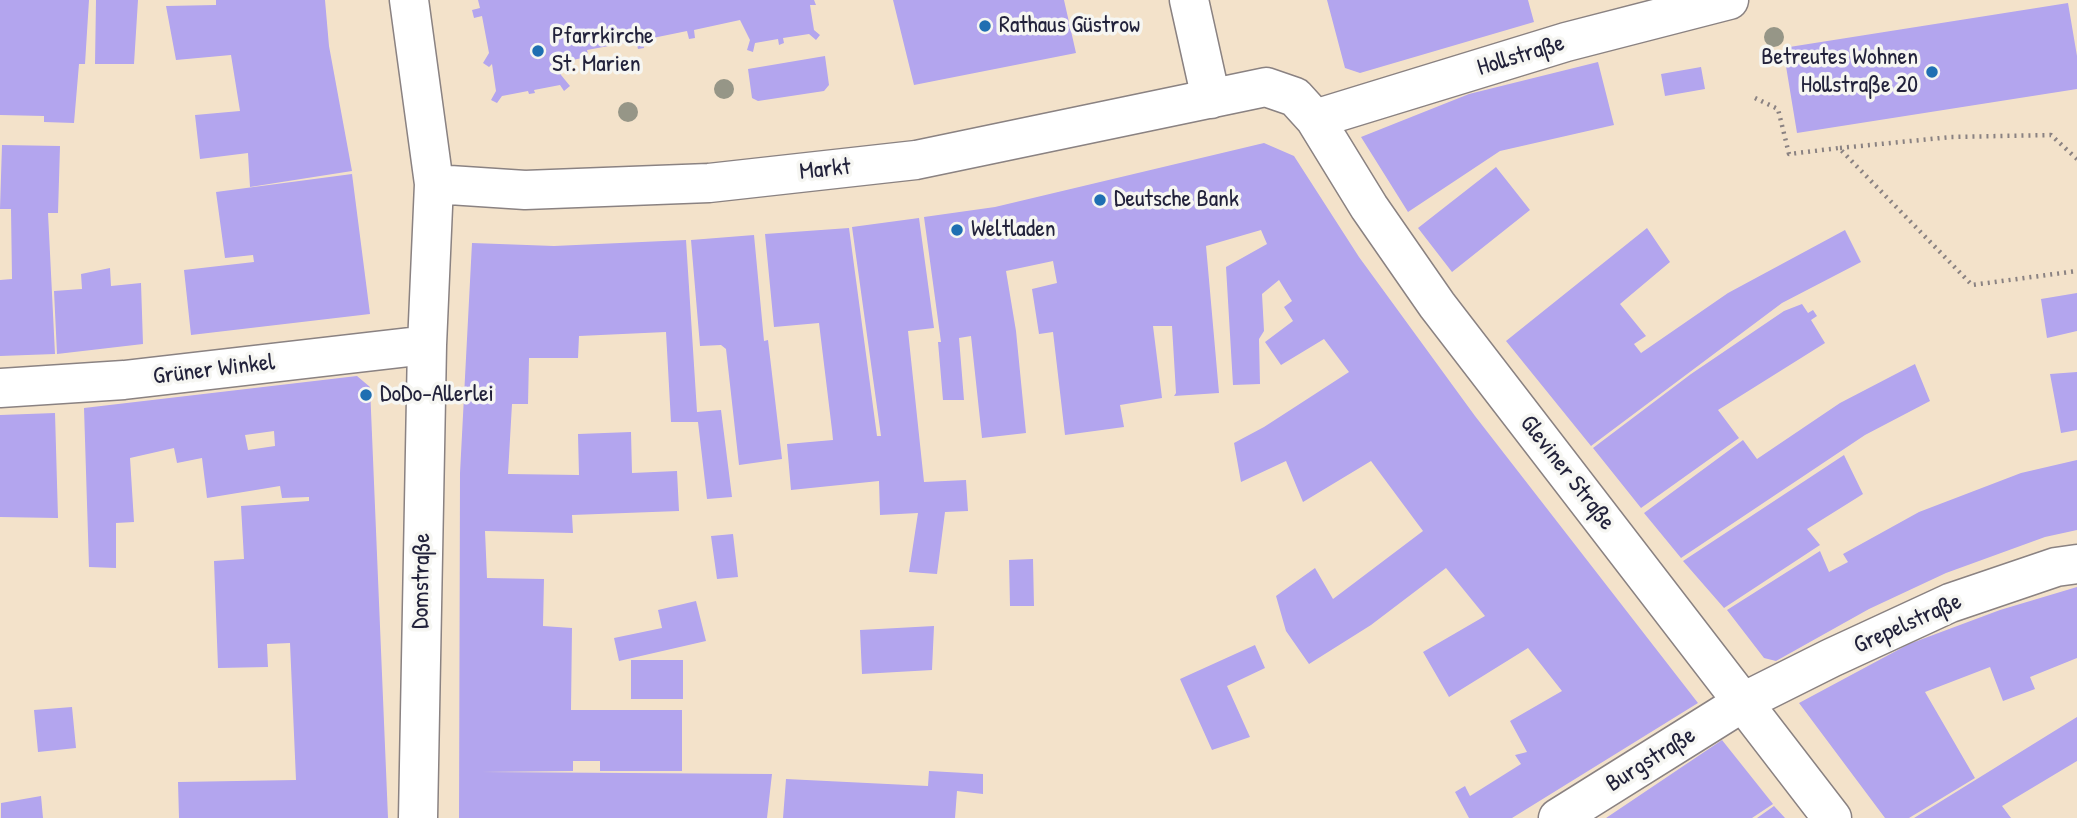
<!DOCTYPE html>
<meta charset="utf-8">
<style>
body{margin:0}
canvas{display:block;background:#f3e2ca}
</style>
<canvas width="2077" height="818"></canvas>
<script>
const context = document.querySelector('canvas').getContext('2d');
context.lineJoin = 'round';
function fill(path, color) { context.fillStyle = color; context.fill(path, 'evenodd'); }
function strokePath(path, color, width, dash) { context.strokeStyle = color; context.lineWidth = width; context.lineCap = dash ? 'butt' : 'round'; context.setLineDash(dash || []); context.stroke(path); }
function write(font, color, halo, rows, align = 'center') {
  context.font = font + ' "Patrick Hand",sans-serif'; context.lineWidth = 7; context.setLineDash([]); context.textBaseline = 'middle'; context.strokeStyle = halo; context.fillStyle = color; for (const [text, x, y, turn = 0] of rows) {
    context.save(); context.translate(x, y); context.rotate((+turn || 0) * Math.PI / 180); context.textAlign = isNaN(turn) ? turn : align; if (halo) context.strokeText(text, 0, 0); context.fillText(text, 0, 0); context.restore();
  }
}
fill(new Path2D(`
 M0 0H89L85 64H79L74 123 44 122V116L0 115Z
 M96 0H138L134 64H95Z
 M216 0H325L329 46 352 171 250 187 248 153 200 159 195 115 240 111 231 55 176 60 166 6 216 5Z
 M478 0H814L816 5H810L814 30 820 35 816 40 809 34 783 38 784 43 779 45 778 39 755 43 753 52 747 50 750 40 740 20 694 30 695 38 689 39 687 31 643 40 644 48 638 49 636 41 587 50 589 59 582 60V58L559 63 561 75 570 86 564 91 560 85 534 90 535 93 529 94 528 91 502 96 497 103 491 100 496 91 492 64 489 67 483 63 489 53 482 16 474 18 472 10 480 8Z
 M893 0H1064L1076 53 914 85Z
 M1327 0H1528L1534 22 1360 73 1345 68Z
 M2068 3 2077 56V89L1797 133 1783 48Z
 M825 56 829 85 824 91 758 101 752 98 748 69Z
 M1598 62 1614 125 1500 151 1408 212 1361 137 1469 94Z
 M1701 67 1705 89 1665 96 1661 74Z
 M1264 143 1294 156 1359 257 1475 416 1698 703 1512 818H1469L1455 792 1465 786 1470 796 1521 764 1515 755 1527 752 1510 721 1562 691 1528 648 1449 697 1423 652 1485 616 1446 568 1371 625 1309 664 1286 631 1276 596 1315 568 1333 599 1423 531 1371 461 1303 502 1286 461 1241 482 1234 443 1264 427 1349 372 1324 339 1281 365 1265 342 1293 321 1284 307 1292 301 1279 280 1262 294 1264 331 1259 339 1260 384 1233 385 1226 267 1267 244 1261 230 1206 246 1219 393 1174 396 1176 393 1172 326H1153L1162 398 1120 405 1124 427 1065 435 1053 332 1039 334 1032 289 1057 283 1053 261 1006 271 1016 331 1026 433 982 438 971 336 959 338 964 400H943L938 342H941L924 217 995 207Z
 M2 145 60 146 58 213H48L55 354 0 356V280L12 279 11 209H0Z
 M1496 167 1530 210 1452 272 1418 228Z
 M352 174 370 314 191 335 184 270 254 262 253 255 225 258 216 192Z
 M919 218 934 328 908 331 924 482 966 480 968 511 945 512 937 574 909 572 918 513 880 515 879 481 791 490 787 444 833 440 832 430 819 323 774 327 765 234 849 228 877 436H881L852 227Z
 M1647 228 1670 262 1620 304 1646 336 1634 344 1641 353 1728 293 1845 230 1861 262 1782 303 1591 446 1506 341Z
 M754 235 764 341 768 340 782 459 739 465 726 349 721 345 700 346 691 240Z
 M686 240 697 412 721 410 732 497 707 499 698 422H671L666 332 579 336 578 358H529L528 404H512L508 474 579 475 578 434 631 432 632 473 677 471 679 511 572 515 573 533 485 531 487 578 544 579 543 626 572 628 571 710H682V771H600V761H573V771L482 772 772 774 767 818H459L460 473 472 243 554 246Z
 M110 268 111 286 141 283 143 344 57 354 54 291 82 289 81 274Z
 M2077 293V331L2047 338 2041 299Z
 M1802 304 1808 313 1813 310 1817 316 1811 320 1825 343 1718 410 1739 438 1641 508 1593 448 1691 374 1784 311Z
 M1915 364 1930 401 1865 435 1681 558 1644 513 1743 440 1757 459 1840 403Z
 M2077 372V430L2061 433 2050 374Z
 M357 376 370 387 388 818H179L178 782 296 780 290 643 267 644 268 667 218 668 214 561 244 559 241 506 309 501V497L282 498 280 486 207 498 202 458 177 463 174 448 130 458 134 522 116 523V568L89 567 84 408ZM274 431 275 446 248 450 245 435Z
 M55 413 58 518 0 517V415Z
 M1844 455 1863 494 1807 529 1820 545 1724 608 1683 561Z
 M2077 460V530L2045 537 1946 573 1869 609 1776 661 1764 658 1727 610 1820 551 1829 572 1848 562 1843 554 1919 512 2021 473Z
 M733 534 738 577 717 579 711 536Z
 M1033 559 1034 606H1010L1009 560Z
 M2077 587V658L2030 677 2035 689 2003 701 1990 667 1925 692 1975 778 1909 818H1885L1799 703 1909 644 2000 610Z
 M696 601 706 641 619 661 614 638 662 628 658 610Z
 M934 626 932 670 862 674 860 630Z
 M1255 645 1265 668 1227 686 1250 737 1212 750 1180 679Z
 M631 660H683V699H631Z
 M72 707 76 748 38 752 34 710Z
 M2077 717V761L2002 806 2011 818H1914Z
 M1722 740 1773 804 1752 818H1606Z
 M929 771 983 774V794L957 791 955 818H783L786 779 928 786Z
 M41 796 43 818H1V803Z
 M1774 806 1785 818H1757Z`), '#b3a5ee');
const street = new Path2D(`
 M409 0 434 184 427 345 418 818
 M1189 0 1211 99
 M1315 119 1566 42 1729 0
 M434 184 525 190 709 183 916 160 1266 87 1295 97 1315 119 1369 207 1437 305 1832 818
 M0 388 124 380 427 345
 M1558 818 1745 701 1831 658 1950 603 2056 567 2077 564`);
strokePath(street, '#8a8282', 41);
strokePath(new Path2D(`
 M1755 98 1778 109 1789 154 1839 148 1972 285 2077 271
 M1840 148 1951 137 2051 135 2077 159`), '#8a8282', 4.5, [2, 5]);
strokePath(street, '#fff', 38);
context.fillStyle = '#969687';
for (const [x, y] of [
 [1774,37],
 [724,89],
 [628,112]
]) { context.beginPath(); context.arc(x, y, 10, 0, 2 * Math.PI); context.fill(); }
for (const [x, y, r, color] of [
 [985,26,7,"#1f6fb2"],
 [538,51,7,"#1f6fb2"],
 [1932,72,7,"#1f6fb2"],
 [1100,200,7,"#1f6fb2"],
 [957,230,7,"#1f6fb2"],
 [366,395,7,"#1f6fb2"]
]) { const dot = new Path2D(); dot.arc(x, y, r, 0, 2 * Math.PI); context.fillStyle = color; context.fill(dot); strokePath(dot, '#f6f6f2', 2.5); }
write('24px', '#22223b', '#f6f6f2', [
 ["Rathaus Güstrow",999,26],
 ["Pfarrkirche",552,37],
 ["St. Marien",552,65],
 ["Betreutes Wohnen",1918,58,"right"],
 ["Hollstraße 20",1918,86,"right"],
 ["Deutsche Bank",1114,200],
 ["Weltladen",971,230],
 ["DoDo-Allerlei",380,395]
], 'left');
write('24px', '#22223b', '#f6f6f2', [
 ["Hollstraße",1521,56,-17],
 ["Markt",825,170,-6],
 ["Grüner Winkel",214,370,-7],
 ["Gleviner Straße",1567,473,52],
 ["Domstraße",422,581,-89],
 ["Grepelstraße",1908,624,-24],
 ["Burgstraße",1651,760,-32]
]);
</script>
